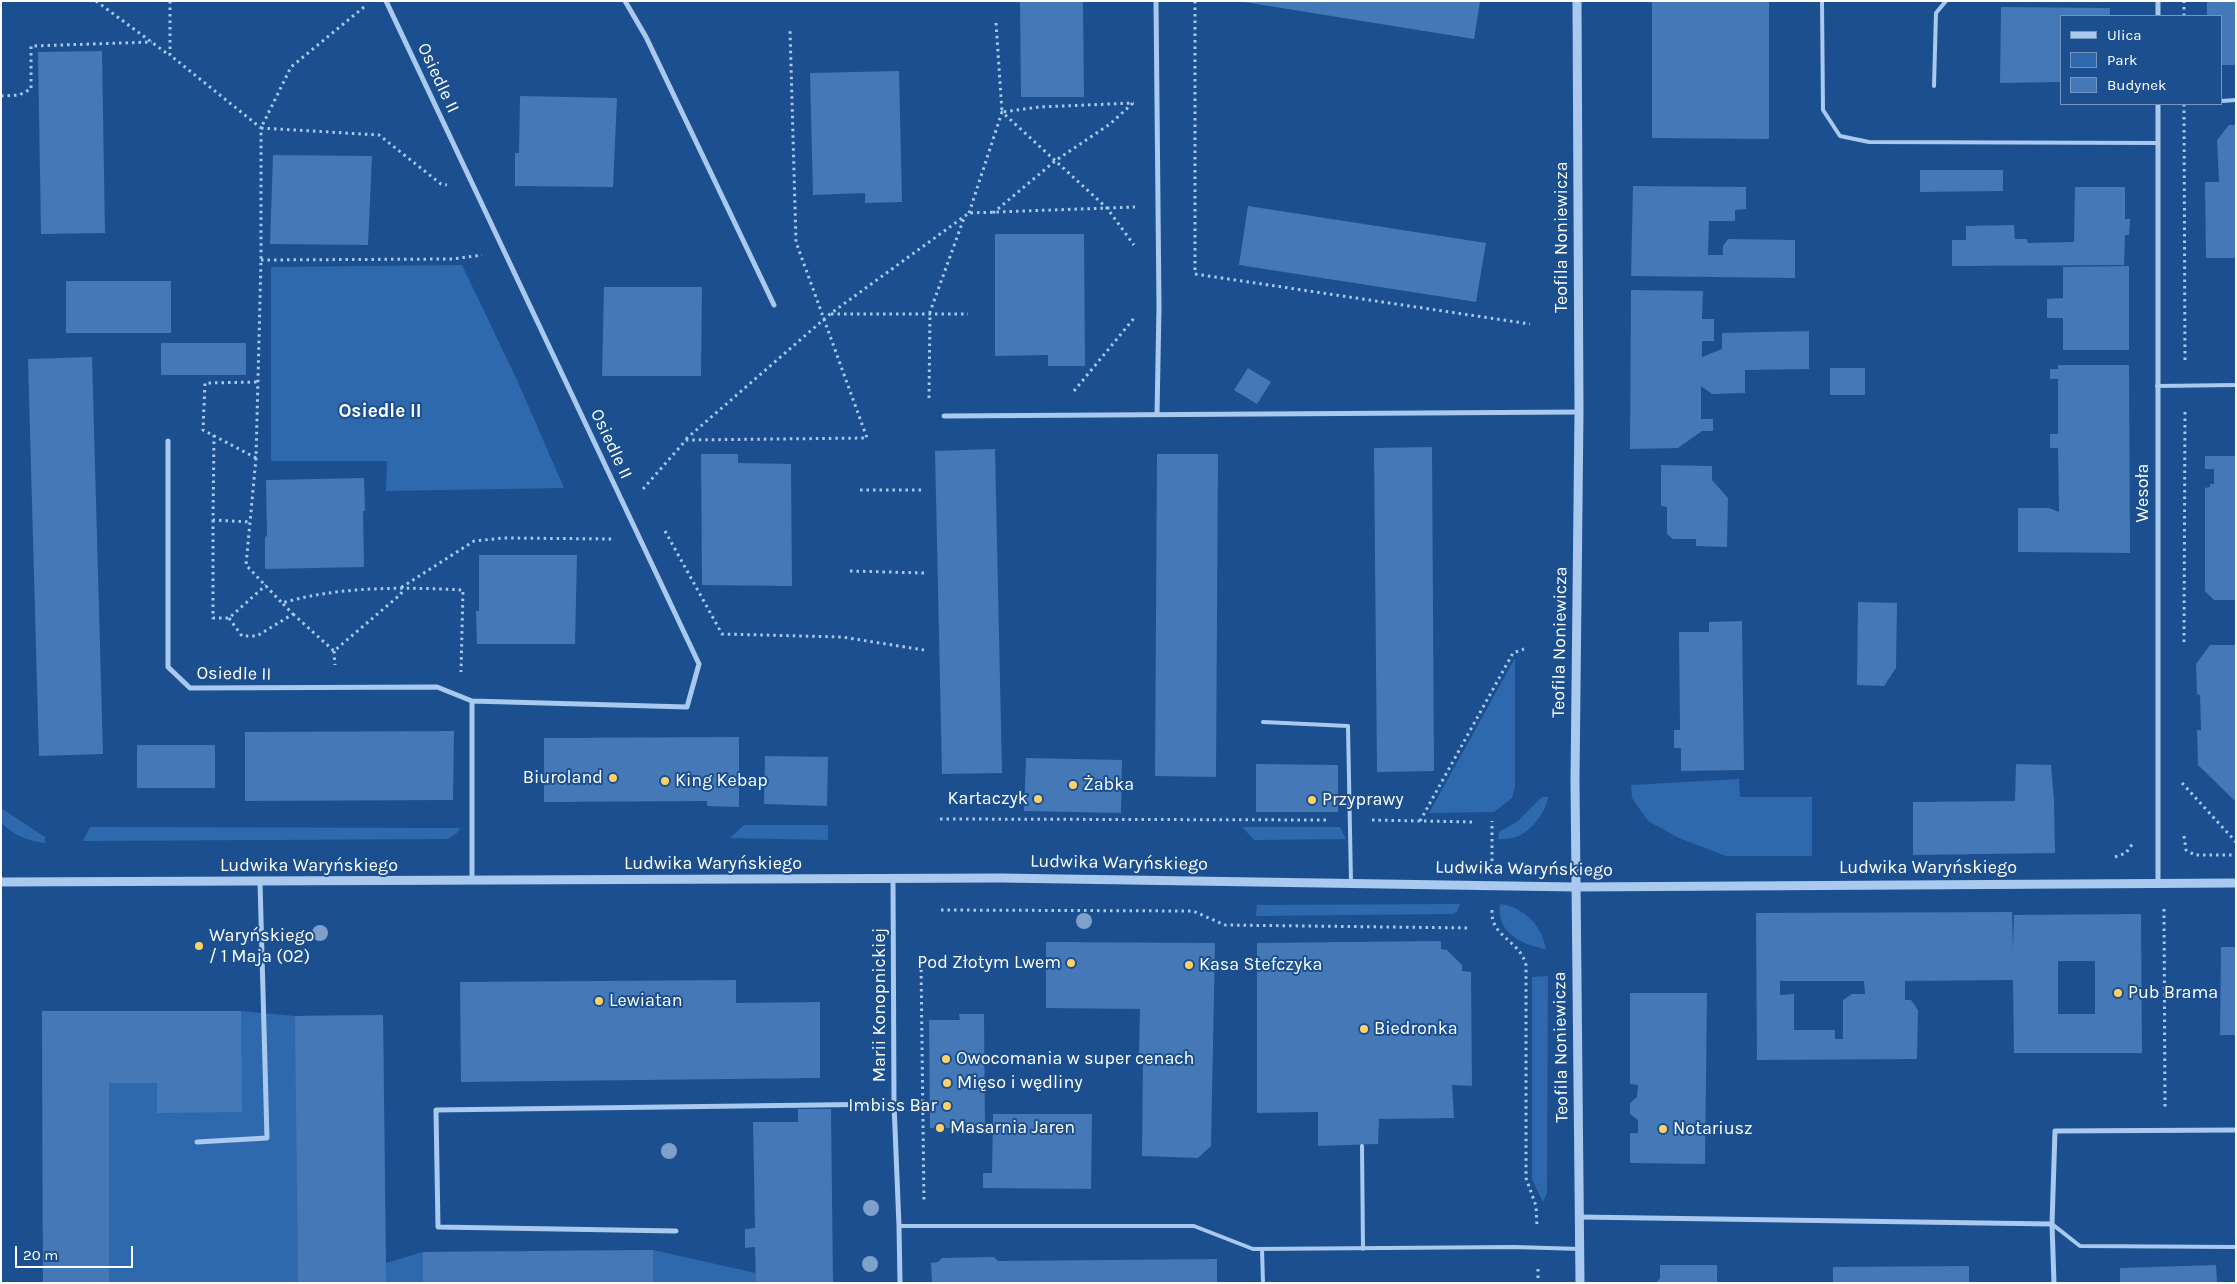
<!DOCTYPE html>
<meta charset="utf-8">
<style>
body{margin:0}
#map{position:relative;width:2237px;height:1284px;overflow:hidden;background:#1b4f8f;font-family:Karla,sans-serif}
canvas{display:block}
.frame{position:absolute;inset:0;border:2px solid #fff;pointer-events:none}
.legend{position:absolute;left:2060px;top:15px;width:162px;height:90px;box-sizing:border-box;background:#1b4f8f;border:1px solid #7695bc;margin:0;padding:6px 9px;list-style:none;font-size:15px;color:#fff}
.legend li{display:flex;align-items:center;gap:10px;height:25px}
.legend b{width:25px;border:1px solid #7695bc}
.scale{position:absolute;left:15px;top:1246px;width:118px;height:22px;box-sizing:border-box;border:2px solid #fff;border-top:0;padding-left:6px;font-size:15px;line-height:18px;white-space:nowrap;color:#fff;-webkit-text-stroke:4px #1b4f8f;paint-order:stroke}
</style>
<div id="map">
<canvas width="2237" height="1284"></canvas>
<div class="frame"></div>
<ul class="legend">
<li><b style="height:6px;background:#a9c9ee"></b>Ulica</li>
<li><b style="height:14px;background:#2e69ad"></b>Park</li>
<li><b style="height:14px;background:#4478b7"></b>Budynek</li>
</ul>
<div class="scale">20 m</div>
</div>
<script>
const context = document.querySelector('canvas').getContext('2d');
context.lineJoin = 'round';
function fill(path, color) { context.fillStyle = color; context.fill(path, 'evenodd'); }
function strokePath(path, color, width, dash) { context.strokeStyle = color; context.lineWidth = width; context.lineCap = dash ? 'butt' : 'round'; context.setLineDash(dash || []); context.stroke(path); }
function write(font, color, halo, rows, align = 'center') {
  context.font = font + ' Karla,sans-serif'; context.lineWidth = 4; context.setLineDash([]); context.textBaseline = 'middle'; context.strokeStyle = halo; context.fillStyle = color; for (const [text, x, y, turn = 0] of rows) {
    context.save(); context.translate(x, y); context.rotate((+turn || 0) * Math.PI / 180); context.textAlign = isNaN(turn) ? turn : align; if (halo) context.strokeText(text, 0, 0); context.fillText(text, 0, 0); context.restore();
  }
}
fill(new Path2D(`
 M462 265 517 380 564 488 386 491 387 461H271V267Z
 M1515 658V787L1512 798 1494 812 1429 813Z
 M1739 779 1740 797H1812V856H1726L1679 838 1648 821 1632 798 1631 785Z
 M1542 797H1548C1546 811 1534 827 1521 835 1515 838 1505 839 1498 839L1499 832 1518 821Z
 M1 808 45 837V843C28 841 12 835 1 822Z
 M744 825H828V840L730 838Z
 M90 827 460 828 458 832 448 839 83 841Z
 M1242 827H1340L1346 839 1254 840Z
 M1460 904 1457 912 1452 914 1256 916 1257 905Z
 M1500 904C1524 907 1542 926 1546 949 1522 945 1496 933 1500 904Z
 M1548 976 1547 1193 1543 1202 1532 1179V977Z
 M42 1011H241L295 1016 383 1015 386 1263 423 1252 653 1250 756 1273V1283H43Z`), '#2e69ad');
fill(new Path2D(`
 M1020 1H1083L1084 97H1021Z
 M1238 1H1480L1474 39Z
 M1652 1H1769V139L1652 138Z
 M2207 1H2236V65H2221V16H2207Z
 M2001 7 2110 8V16H2061V82L2000 83Z
 M102 51 105 233 41 234 38 52Z
 M899 71 902 202 865 203V193L813 195 810 73Z
 M520 96 617 98 613 187 515 186V153H519Z
 M2229 125H2236V258H2206L2205 182H2219L2217 140Z
 M273 155 372 156 368 245 270 244Z
 M1920 170H2003V191L1920 192Z
 M1633 186 1746 187V209L1735 210V221H1709L1708 255H1723V246L1728 239 1795 240V278L1631 276Z
 M2075 187H2125V219H2130L2129 235H2125L2124 265 1952 266V240H1966V226L2014 225 2015 239H2027L2028 243 2074 242Z
 M1248 206 1486 243 1476 302 1239 265Z
 M995 234H1084L1085 366H1048V355L995 356Z
 M2129 266V350H2063V318H2047V299L2063 298V267Z
 M66 281H171V333H66Z
 M604 287H702L701 376H602Z
 M1631 290 1703 291 1702 319H1714V341H1702V357L1722 349V333L1809 331V369L1745 370V393L1712 394 1701 386V419H1713V431H1702L1678 448 1630 449Z
 M161 343H246V375H161Z
 M92 357 103 754 39 756 28 359Z
 M2058 365H2129L2130 553 2018 552V508H2049L2059 512 2058 448H2050V434H2058V379H2050V369H2058Z
 M1248 368 1271 382 1257 404 1234 390Z
 M1830 368H1865V395H1830Z
 M1432 447 1434 771 1377 772 1374 448Z
 M995 449 1002 773 942 774 935 451Z
 M701 454H738V463L791 464 792 586 702 585Z
 M1157 454H1218L1216 777 1155 776Z
 M2205 456H2236V600H2214L2205 591V488L2210 487V484H2214V469H2205Z
 M1661 465 1712 466V480L1728 498 1727 547 1696 546V539H1673L1667 534V507L1661 506Z
 M364 478 365 511H363L364 567 265 569V537L267 536 266 480Z
 M479 555H577L575 644H477L476 611H479Z
 M1858 602 1897 603 1896 668 1884 686 1857 685Z
 M1742 621 1744 770 1681 771V748H1674V730H1680L1679 632H1709V622Z
 M2210 645H2236V802L2198 765 2197 730H2201L2200 695 2197 694 2196 664Z
 M454 731 453 800 245 801V732Z
 M739 737V807L707 806V801L544 802V738Z
 M137 745H215V788H137Z
 M765 756 828 757 827 806 764 804Z
 M1026 758 1122 760 1121 813 1024 811Z
 M1256 764 1338 765V812H1256Z
 M2016 764 2051 765 2054 800 2055 853 1913 855V802L2015 801Z
 M2012 912 2013 949 2014 915 2141 914 2142 1053H2014L2013 980 1905 981V1000H1911L1918 1010 1917 1059 1757 1060 1756 913ZM2058 961H2095V1014H2058ZM1780 981H1864L1865 994H1852L1843 1000V1039H1835V1030H1794V994L1780 995Z
 M1441 941V949L1447 950 1462 965V971L1471 972 1472 1086 1452 1085 1454 1118 1379 1119 1378 1144 1318 1146V1112L1257 1113V943Z
 M1046 942 1215 943 1211 1146 1198 1158 1142 1156 1143 1053H1139L1140 1009 1046 1008Z
 M2221 947H2236V1035H2220Z
 M736 980V1003L820 1002V1078L461 1082 460 982Z
 M1630 993H1707L1705 1164 1630 1163V1133H1638V1120L1630 1114V1103L1637 1097 1638 1085 1630 1084Z
 M42 1011H241L242 1112 157 1113V1083H109V1283H43Z
 M959 1014H984L985 1134H962V1128H930L929 1020H960Z
 M383 1015 386 1283H298L295 1016Z
 M798 1109H831L833 1282 756 1283 755 1247 745 1248V1229L755 1228 753 1122H798Z
 M993 1114H1092L1091 1189 983 1188V1173H992Z
 M653 1250V1283H423V1252Z
 M994 1257 998 1261 1217 1259V1283H932L931 1263 938 1262 942 1258Z
 M1660 1265H1717V1283H1656L1660 1278Z
 M2216 1265 2217 1283H2120V1268Z
 M1969 1266V1283H1833V1267Z`), '#4478b7');
strokePath(new Path2D(`
 M96 1 169 55
 M170 1V55L261 128V260L256 458 246 565 282 603C340 586 403 587 463 590L461 672
 M1195 1V274L1530 324
 M364 7 291 67 261 128 379 135 441 184 447 185
 M2184 16V1
 M996 23 1002 112 1039 107 1134 103
 M1 96 19 95 31 89V46L152 42
 M2184 104 2185 362
 M969 213 1002 112 1107 208 1134 245
 M993 213 1055 161 1110 124 1133 103
 M261 260 452 259 482 255
 M831 314H968
 M1074 391 1135 317
 M929 398 930 312 964 218
 M214 435 213 520 250 522
 M686 439 830 314 969 213 1135 207
 M256 458 203 430 205 383 258 382
 M643 489 686 440 867 438 796 242 790 30
 M860 490H925
 M213 520V618H229L266 585
 M665 531 722 634 842 637 924 650
 M850 571 924 573
 M293 614 334 651 401 594 402 587 474 541 504 538 614 539
 M229 618 242 636H257L293 614 282 603
 M2184 642 2185 408
 M334 651 335 665
 M2182 783 2236 842
 M940 819 1328 820
 M1372 820 1474 822
 M1420 821 1513 653 1524 649
 M2184 836 2186 850 2195 855H2236
 M2115 857 2126 853 2133 843
 M1492 861V821
 M2164 909 2165 1108
 M941 910 1193 911 1225 925 1471 928
 M1492 910C1490 937 1520 940 1526 965V1178L1536 1206 1537 1226
 M921 963 924 1203
 M1538 1269V1283`), '#a9c9ee', 3, [2.5, 4]);
strokePath(new Path2D(`
 M1822 1 1823 110 1840 136 1869 142 2158 143
 M1934 86 1936 13 1946 1
 M2221 101 2236 100
 M2157 386 2236 385
 M1263 722 1348 726 1351 883
 M1362 1146 1363 1249
 M2052 1224 2080 1246 2236 1247
 M899 1226H1194L1253 1249 1515 1247 1580 1249
 M1262 1249 1263 1283`), '#a9c9ee', 4);
strokePath(new Path2D(`
 M625 1 646 37 774 305
 M1156 1 1159 307 1157 415
 M2158 16V1
 M944 416 1579 412
 M168 441V667L190 688 437 687 472 701 687 707 699 664 386 1
 M472 701V881
 M893 878 894 1104 899 1226 900 1283
 M2158 883V104
 M197 1142 267 1138 260 882
 M1580 1217 2052 1224
 M676 1231 438 1227 436 1110 894 1104
 M2054 1283 2052 1224 2055 1131 2236 1130`), '#a9c9ee', 5);
strokePath(new Path2D(`
 M1577 1 1579 412 1575 781 1580 1283
 M1 882 1001 878 1575 887 2236 883`), '#a9c9ee', 9);
context.fillStyle = '#7ea0ca';
for (const [x, y] of [
 [1084,921],
 [320,933],
 [669,1151],
 [871,1208],
 [870,1264]
]) { context.beginPath(); context.arc(x, y, 8, 0, 2 * Math.PI); context.fill(); }
for (const [x, y, r, color] of [
 [613,778,5,"#ffd166"],
 [665,781,5,"#ffd166"],
 [1073,785,5,"#ffd166"],
 [1038,799,5,"#ffd166"],
 [1312,800,5,"#ffd166"],
 [199,946,5,"#ffd166"],
 [1071,963,5,"#ffd166"],
 [1189,965,5,"#ffd166"],
 [2118,993,5,"#ffd166"],
 [599,1001,5,"#ffd166"],
 [1364,1029,5,"#ffd166"],
 [946,1059,5,"#ffd166"],
 [947,1083,5,"#ffd166"],
 [947,1106,5,"#ffd166"],
 [940,1128,5,"#ffd166"],
 [1663,1129,5,"#ffd166"]
]) { const dot = new Path2D(); dot.arc(x, y, r, 0, 2 * Math.PI); context.fillStyle = color; context.fill(dot); strokePath(dot, '#1b4f8f', 2); }
write('18px', '#fff', '#1b4f8f', [
 ["Osiedle II",438,78,65],
 ["Teofila Noniewicza",1562,237,-90],
 ["Osiedle II",611,444,65],
 ["Wesoła",2143,493,-90],
 ["Teofila Noniewicza",1560,642,-89],
 ["Osiedle II",234,674,1],
 ["Ludwika Waryńskiego",1119,863,1],
 ["Ludwika Waryńskiego",713,864],
 ["Ludwika Waryńskiego",309,866],
 ["Ludwika Waryńskiego",1928,868],
 ["Ludwika Waryńskiego",1524,869,1],
 ["Marii Konopnickiej",880,1005,-90],
 ["Teofila Noniewicza",1561,1047,-91]
]);
write('18px', '#fff', '#1b4f8f', [
 ["Biuroland",603,778,"right"],
 ["King Kebap",675,781],
 ["Żabka",1083,785],
 ["Kartaczyk",1028,799,"right"],
 ["Przyprawy",1322,800],
 ["Waryńskiego",209,936],
 ["/ 1 Maja (02)",209,957],
 ["Pod Złotym Lwem",1061,963,"right"],
 ["Kasa Stefczyka",1199,965],
 ["Pub Brama",2128,993],
 ["Lewiatan",609,1001],
 ["Biedronka",1374,1029],
 ["Owocomania w super cenach",956,1059],
 ["Mięso i wędliny",957,1083],
 ["Imbiss Bar",937,1106,"right"],
 ["Masarnia Jaren",950,1128],
 ["Notariusz",1673,1129]
], 'left');
write('bold 19px', '#fff', '#1b4f8f', [
 ["Osiedle II",380,412]
]);
</script>
